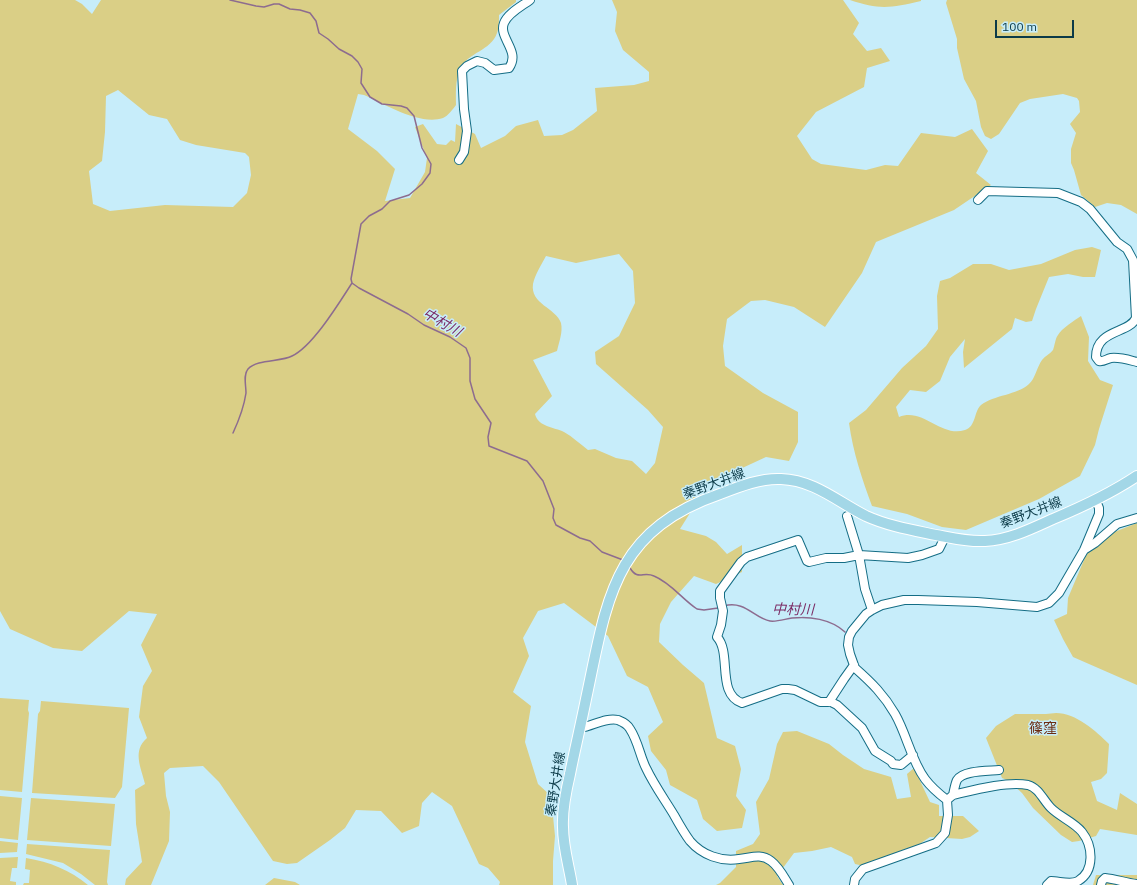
<!DOCTYPE html>
<meta charset="utf-8">
<style>
body{margin:0}
#map{position:relative;width:1137px;height:885px;overflow:hidden;background:#c7edfa;font-family:"IBM Plex Sans",sans-serif}
canvas{display:block}
.scale{position:absolute;left:995px;top:20px;width:79px;height:18px;box-sizing:border-box;border:2px solid #0c3b48;border-top:0;padding-left:5px;font-size:12px;line-height:14px;white-space:nowrap;color:#0c3b48;-webkit-text-stroke:3px #c7edfa;paint-order:stroke}
</style>
<div id="map">
<canvas width="1137" height="885"></canvas>
<div class="scale">100 m</div>
</div>
<script>
const context = document.querySelector('canvas').getContext('2d');
context.lineJoin = 'round';
function fill(path, color) { context.fillStyle = color; context.fill(path, 'evenodd'); }
function strokePath(path, color, width, dash) { context.strokeStyle = color; context.lineWidth = width; context.lineCap = dash ? 'butt' : 'round'; context.setLineDash(dash || []); context.stroke(path); }
function write(font, color, halo, rows, align = 'center') {
  context.font = font + ' "IBM Plex Sans","Noto Sans JP",sans-serif'; context.lineWidth = 3; context.setLineDash([]); context.textBaseline = 'middle'; context.strokeStyle = halo; context.fillStyle = color; for (const [text, x, y, turn = 0] of rows) {
    context.save(); context.translate(x, y); context.rotate((+turn || 0) * Math.PI / 180); context.textAlign = isNaN(turn) ? turn : align; if (halo) context.strokeText(text, 0, 0); context.fillText(text, 0, 0); context.restore();
  }
}
fill(new Path2D(`
 M0 0H75L82 4 92 14 101 0H516V2L499 15C499 21 499 28 497 33 491 51 468 52 460 69 455 81 456 93 456 105 453 109 448 116 443 118 420 126 385 104 364 95L358 94 348 129 377 151 395 169 385 201 410 198 425 172 427 158 415 127 423 124 437 144 446 145 451 140 455 142 456 124 475 134 481 148 505 136 516 126 538 120 544 136 562 135 573 130 597 111 595 88 634 85 649 81V72L623 50 615 31 617 12 612 0H843L859 23 853 34 867 51 881 48 890 61 867 68 864 87 816 112 797 136 812 159 821 164 866 170 885 165 898 166 921 133 955 137 972 129 988 151 976 173 991 185 954 210 876 242 862 273 825 327 794 307 765 300 751 301 727 319 723 346 725 366 763 393 798 412V442L789 461 766 457 697 489 695 505 680 529 706 536 716 542 727 554 742 545V572L716 584 694 576 671 602 660 624 659 642 683 665 704 683 717 738 735 746 741 769 736 796 746 810 742 828 717 831 703 819 697 800 670 785 666 770 651 751 648 736 663 722 648 687 627 676 608 636 564 603 538 611 523 638 529 656 513 692 531 706 525 742 538 784 551 796 555 836 553 861V885H499L500 882 488 868 479 864 452 806 432 792 422 803 419 826 402 833 381 811 356 810 345 828 330 840 297 863 287 864 273 861 219 782 203 766 170 768 164 773 166 796 170 812 169 841 151 885H125L126 879 142 862 136 824 135 790 145 784C141 767 132 751 147 738L139 717 143 686 152 671 141 645 157 614 129 611 82 651 53 648 10 629 0 611ZM118 90 149 115 167 119 180 140 196 145 245 153 249 157 251 175 247 193 233 207 165 205 110 211 93 204 89 171 102 161 105 132 106 96ZM619 254 633 271 635 303 619 336 595 352 596 364 648 410 663 427 655 463 646 474 632 461 616 458 595 449 588 450C580 444 573 437 564 432 554 427 538 427 535 414L552 396 533 360 557 351C559 342 563 332 561 323 556 308 530 304 533 284 535 275 541 265 546 256L576 263Z
 M850 0H921V1C891 8 879 10 850 0Z
 M947 0H1137V214L1121 205 1107 203 1095 207 1081 195 1074 170 1071 163V149L1076 133 1070 124 1080 112 1079 101 1077 98 1063 94 1030 99 1020 103 999 134 991 139 985 136 981 127 976 101 964 79 957 48V39L946 3Z
 M1092 247 1101 250 1095 277H1083L1068 274 1049 277 1036 309 1032 321 1026 322 1015 318 1012 329 964 368 963 352 965 339 950 357 940 381 926 392 910 390 896 407 899 417C923 407 941 438 965 430 976 427 974 411 981 405 994 395 1017 395 1029 384 1035 379 1037 367 1042 360 1045 356 1050 354 1053 350 1055 345 1055 339 1058 335 1061 329 1075 320 1081 316L1089 337 1088 361 1100 380 1113 385 1099 429 1095 445 1080 476 1039 499 966 530 942 527 907 514 872 506C862 479 853 452 849 423L866 410 902 368 926 346 938 329 937 296 940 281 950 278 973 264H991L1009 270 1041 264 1075 250Z
 M1137 523V685L1073 657 1063 639 1054 620 1067 614 1068 598 1092 541Z
 M0 698 29 700 28 710 29 713 22 792 0 790Z
 M41 701 129 708 122 787 115 798 32 793 38 714 40 711Z
 M1056 713C1076 713 1096 731 1109 744L1107 773 1101 779 1091 782 1097 801 1117 810 1120 793 1137 804V835L1100 829 1096 836 1079 841 1072 842 1061 835 1033 808 1022 793 1009 781 1002 778 986 738 996 726 1015 714H1046Z
 M797 731 829 744 843 755 864 769 891 777 897 799 911 797 907 774 914 768 930 802 939 805V816H963L979 831 970 837 962 839 930 837 915 847 905 849 864 866 855 864 852 857 831 847 812 851 794 853 777 876 783 885H716L720 883 736 867V851L753 844 760 834 756 802 769 779 777 744 783 732Z
 M0 796 22 798 18 840 0 838Z
 M31 798 115 804 111 846 27 840Z
 M0 841 18 843 17 852 0 853Z
 M27 844 110 850 107 882 108 885H95L81 874 63 863 26 854Z
 M18 857 17 868H12L10 881 16 882V885H0V858Z
 M26 858C50 862 70 870 88 885H23L24 883H29L30 870 25 869Z
 M1096 875H1137V885H1093Z
 M274 878 295 882 300 885H265Z`), '#dacf86');
strokePath(new Path2D(`
 M230 0 256 6 264 7 274 4H279L290 9 300 10 310 13 316 21 319 33 328 39 339 49 352 56 358 62 362 69 361 83 370 97 382 104 401 106 407 108 414 116 422 148 431 164 430 173 422 184 409 195 390 201 382 209 369 216 361 224 351 279 352 283 359 288 408 314 424 325 450 337 466 348 470 358V381L475 399 491 423 488 437 489 446 527 461 543 481 554 509 553 518 556 525 580 538 590 541 602 552 623 560
 M233 433C239 420 244 407 246 393 246 385 243 375 248 369 257 359 281 362 292 356 313 346 339 303 352 283
 M630 568C638 581 643 571 654 576 671 583 682 599 697 609L704 610 718 608
 M724 606C745 600 755 619 770 621 777 622 785 619 792 618 809 616 831 619 845 632`), '#8d6c8f', 1.5);
const minor = new Path2D(`
 M459 160 464 152 467 131 464 109 462 71 467 66 477 61 485 63 494 70 509 68C521 51 498 38 504 23 508 13 522 6 530 0
 M978 200 987 191 1058 193 1081 202 1090 209 1117 242 1127 249 1133 260 1136 318C1129 334 1096 329 1096 357L1099 361C1104 362 1106 359 1111 358 1120 357 1129 360 1137 362
 M847 516 859 555 865 589 872 610
 M1084 550 1095 543 1117 524 1137 518
 M829 702 844 679 854 665
 M580 728C593 726 606 717 618 720 623 722 628 725 630 729 638 741 640 756 646 768 654 785 665 800 674 815 679 824 684 833 690 841 702 855 721 862 739 859 751 858 760 853 771 861 779 867 784 877 789 885
 M913 755 901 765 893 764 891 761 875 751 862 728 837 705 831 702H820L795 690 788 689H782L742 703C716 694 732 653 717 637L721 625 723 611 720 598V591L741 562 747 557 798 540 807 561 809 562 826 558H844L859 555 908 558 922 555 939 549 945 537
 M953 795C954 791 955 784 957 780 963 770 988 771 999 770
 M947 800 953 795C974 790 1007 781 1028 785 1039 788 1043 800 1051 808 1060 817 1074 822 1082 832 1093 846 1095 871 1078 881 1071 885 1059 881 1051 881L1047 885
 M854 885 855 879 863 869 936 843 945 833 948 815 947 800C939 794 931 787 925 779 911 760 907 735 895 714 884 695 872 683 855 668L850 654 848 645 849 637 852 631 866 614 872 610 882 605 904 600H918L977 602 1037 607 1049 603 1059 593 1084 550 1099 514V508L1096 501
 M1101 885 1102 881 1105 878C1116 879 1126 883 1137 884`);
const major = new Path2D(`
 M572 885C569 866 563 847 563 827 562 809 566 791 570 774 575 749 581 724 586 699 607 601 612 531 720 494 738 487 760 478 781 479 814 480 838 502 866 516 888 526 912 530 936 535 952 538 968 542 985 541 1009 540 1031 529 1053 519 1082 507 1110 494 1137 476`);
strokePath(minor, '#146d85', 10);
strokePath(major, '#fff', 12);
strokePath(minor, '#fff', 8);
strokePath(major, '#a3d7e7', 10);
write('13px', '#0c3b48', '#c7edfa', [
 ["秦野大井線",714,484,-20],
 ["秦野大井線",1031,513,-21],
 ["秦野大井線",556,784,-81]
]);
write('italic 14px', '#7b2b64', '#c7edfa', [
 ["中村川",442,323,30],
 ["中村川",793,610,1]
]);
write('14px', '#6c2b11', '#c7edfa', [
 ["篠窪",1043,729]
]);
</script>
